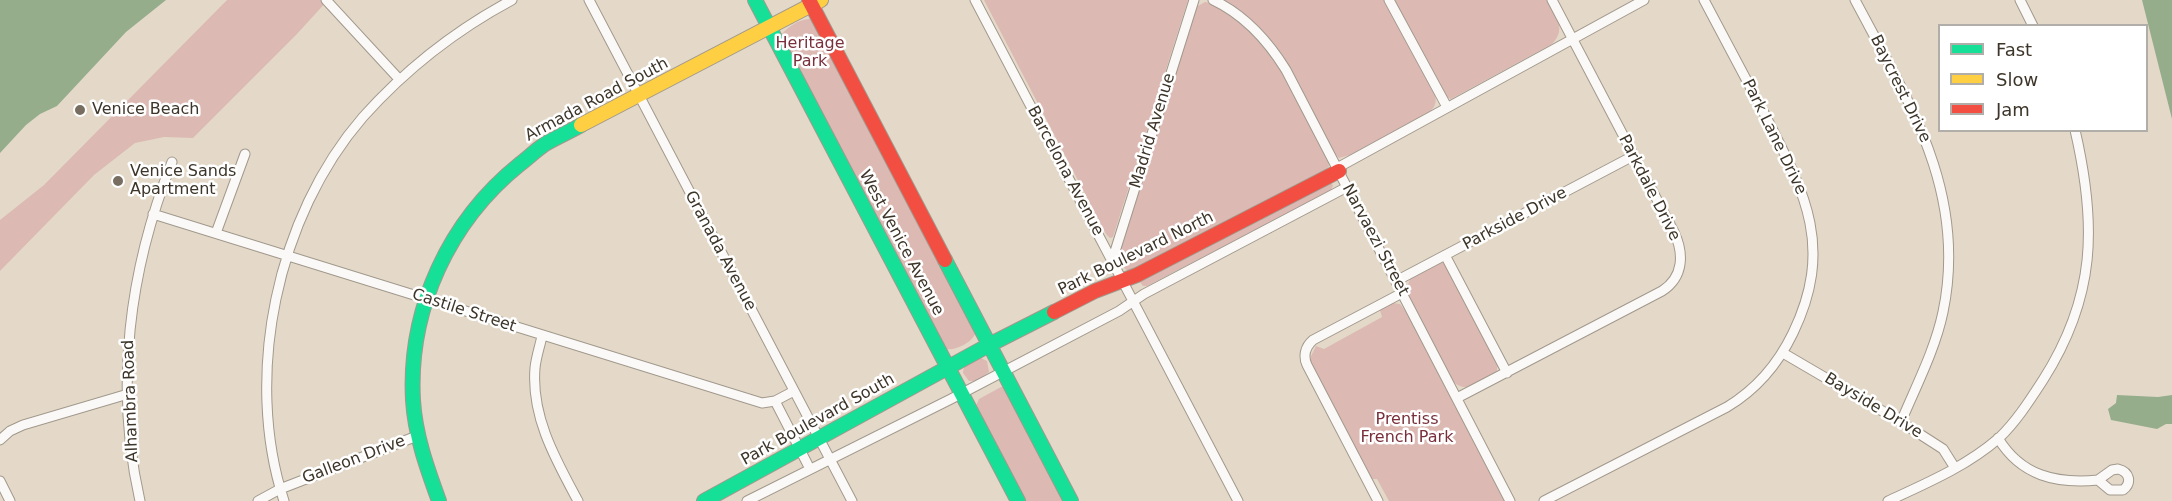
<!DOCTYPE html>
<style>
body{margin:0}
#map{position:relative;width:2172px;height:501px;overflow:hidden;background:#e4d9c8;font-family:"DejaVu Sans",sans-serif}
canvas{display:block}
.legend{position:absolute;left:1938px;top:24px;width:210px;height:108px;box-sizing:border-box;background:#fff;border:2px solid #b1aea9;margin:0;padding:8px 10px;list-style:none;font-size:18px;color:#3d3529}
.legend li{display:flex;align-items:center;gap:12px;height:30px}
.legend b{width:30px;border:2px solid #b1aea9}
</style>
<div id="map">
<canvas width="2172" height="501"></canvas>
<ul class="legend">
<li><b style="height:8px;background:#16e098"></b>Fast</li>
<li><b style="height:8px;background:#ffcf43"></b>Slow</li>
<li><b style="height:8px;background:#f24e42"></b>Jam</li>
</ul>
</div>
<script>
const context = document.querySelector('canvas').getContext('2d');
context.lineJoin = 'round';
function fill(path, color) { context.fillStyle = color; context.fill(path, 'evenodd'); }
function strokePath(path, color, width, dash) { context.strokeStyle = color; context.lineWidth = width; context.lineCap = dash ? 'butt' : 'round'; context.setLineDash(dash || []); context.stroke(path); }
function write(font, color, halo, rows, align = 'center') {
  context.font = font + ' "DejaVu Sans",sans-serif'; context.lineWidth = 5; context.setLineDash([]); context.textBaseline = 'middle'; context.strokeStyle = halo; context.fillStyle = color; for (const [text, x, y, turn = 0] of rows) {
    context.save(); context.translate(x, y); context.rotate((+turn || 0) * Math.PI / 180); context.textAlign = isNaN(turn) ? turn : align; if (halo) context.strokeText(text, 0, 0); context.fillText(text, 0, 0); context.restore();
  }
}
fill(new Path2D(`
 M227 0H328L296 35 193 138 164 137 135 143 94 175 0 271V220L44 185Z
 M984 0H1188L1113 237 1110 238 1106 234Z
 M1222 0H1385L1434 92C1438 102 1435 109 1426 114L1350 155 1339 158 1335 154 1282 56 1254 23Z
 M1394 0H1548C1556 16 1567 29 1552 44L1451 99 1446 97Z
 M1205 2C1213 3 1219 8 1225 12 1278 45 1301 107 1328 159L1329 166 1325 171 1130 272C1120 267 1119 259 1120 249L1196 7Z
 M809 19 815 20 976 331C974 342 956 351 945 349L782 42V34C789 26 798 20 809 19Z
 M1329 182 1333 185 1331 191 1147 286H1143L1140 282V279Z
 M1443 261 1498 365 1496 374C1482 381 1465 396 1452 380L1406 291 1410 279Z
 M1393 303 1400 304 1407 313 1505 501H1389L1377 479H1372L1311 365V356L1316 346 1324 349 1382 317 1380 310Z
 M979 357 987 361 989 372 977 381H969L963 373C963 363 971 361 979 357Z
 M1001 387H1005L1066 501H1023L975 408 979 399Z`), '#dcb9b3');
fill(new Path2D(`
 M0 0H166L126 32 57 106 40 114 26 125 0 153Z
 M2142 0H2172V119Z
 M2117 395 2158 397 2172 395V424H2166L2157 429 2111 420 2108 409 2116 403Z`), '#96ad8c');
const street = new Path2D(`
 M326 0 399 79
 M589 0 852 501
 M975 0 1238 501
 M1213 0C1245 15 1268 41 1286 70L1510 501
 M1389 0 1447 107
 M1855 0C1908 100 1968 193 1943 312 1935 350 1916 386 1901 422
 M2020 0 2033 26
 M1337 168 1644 0
 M153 214 762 403 775 401 794 391
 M216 233 245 154
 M1445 255 1507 373
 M1112 261 1194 0
 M1396 281 1633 156
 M542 336C540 346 536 357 535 368 531 417 556 460 578 501
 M1783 353 1901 422 1943 449 1955 468
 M1457 398 1662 291C1684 277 1684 253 1674 232L1552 0
 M775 401 810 469
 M1998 438C2021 476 2056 484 2098 480
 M0 440 10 431 23 425 128 394
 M2118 469C2130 472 2132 483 2123 490H2110L2098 480 2112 470Z
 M0 481 10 501
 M140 501C114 387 129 270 172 162
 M258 501 280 489 417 436
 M284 501C243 376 277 216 363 117 406 69 456 30 512 0
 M747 501 951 399 1119 311 1144 294 1347 187
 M1378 501 1307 365C1303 356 1305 347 1313 340L1402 293
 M1544 501 1727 407C1757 389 1778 364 1793 333 1835 246 1804 191 1764 113 1744 76 1724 38 1704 0
 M1888 501C1927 483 1967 466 1999 438 2016 422 2030 400 2043 380 2096 297 2097 225 2075 130`);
const fast = new Path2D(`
 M755 0 1018 501
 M945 260 1071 501
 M439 501C427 468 415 435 413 400 408 309 449 221 520 164 528 158 536 150 545 144 557 137 569 132 581 125
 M704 501 989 345 1054 312`);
const slow = new Path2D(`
 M581 125 821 0`);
const jam = new Path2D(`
 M809 0 945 260
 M1054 312 1095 291 1137 275 1339 171`);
strokePath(street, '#a1998c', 11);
strokePath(fast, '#a1998c', 16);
strokePath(slow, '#a1998c', 16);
strokePath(jam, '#a1998c', 16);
strokePath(street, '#fbf9f7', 9);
strokePath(fast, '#16e098', 14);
strokePath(slow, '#ffcf43', 14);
strokePath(jam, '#f24e42', 14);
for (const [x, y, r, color] of [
 [80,110,6,"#776e61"],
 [118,181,6,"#776e61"]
]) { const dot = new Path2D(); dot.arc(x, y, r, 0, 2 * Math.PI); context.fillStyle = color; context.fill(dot); strokePath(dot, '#fff', 2); }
write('16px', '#79303b', '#fff', [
 ["Heritage",810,44],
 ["Park",810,62],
 ["Prentiss",1407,420],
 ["French Park",1407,438]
]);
write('16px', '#3d3529', '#fff', [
 ["Baycrest Drive",1900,89,64],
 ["Armada Road South",597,100,-28],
 ["Madrid Avenue",1153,131,-73],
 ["Park Lane Drive",1774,137,64],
 ["Barcelona Avenue",1065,171,62],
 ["Parkdale Drive",1649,188,63],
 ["Parkside Drive",1515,219,-28],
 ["Narvaezi Street",1375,240,62],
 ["West Venice Avenue",901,243,62],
 ["Granada Avenue",720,251,62],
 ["Park Boulevard North",1136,254,-26],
 ["Castile Street",464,311,18],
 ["Alhambra Road",131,401,-92],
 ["Bayside Drive",1873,406,31],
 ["Park Boulevard South",818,420,-29],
 ["Galleon Drive",354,460,-21]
]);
write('16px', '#3d3529', '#fff', [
 ["Venice Beach",92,110],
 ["Venice Sands",130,172],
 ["Apartment",130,190]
], 'left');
</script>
